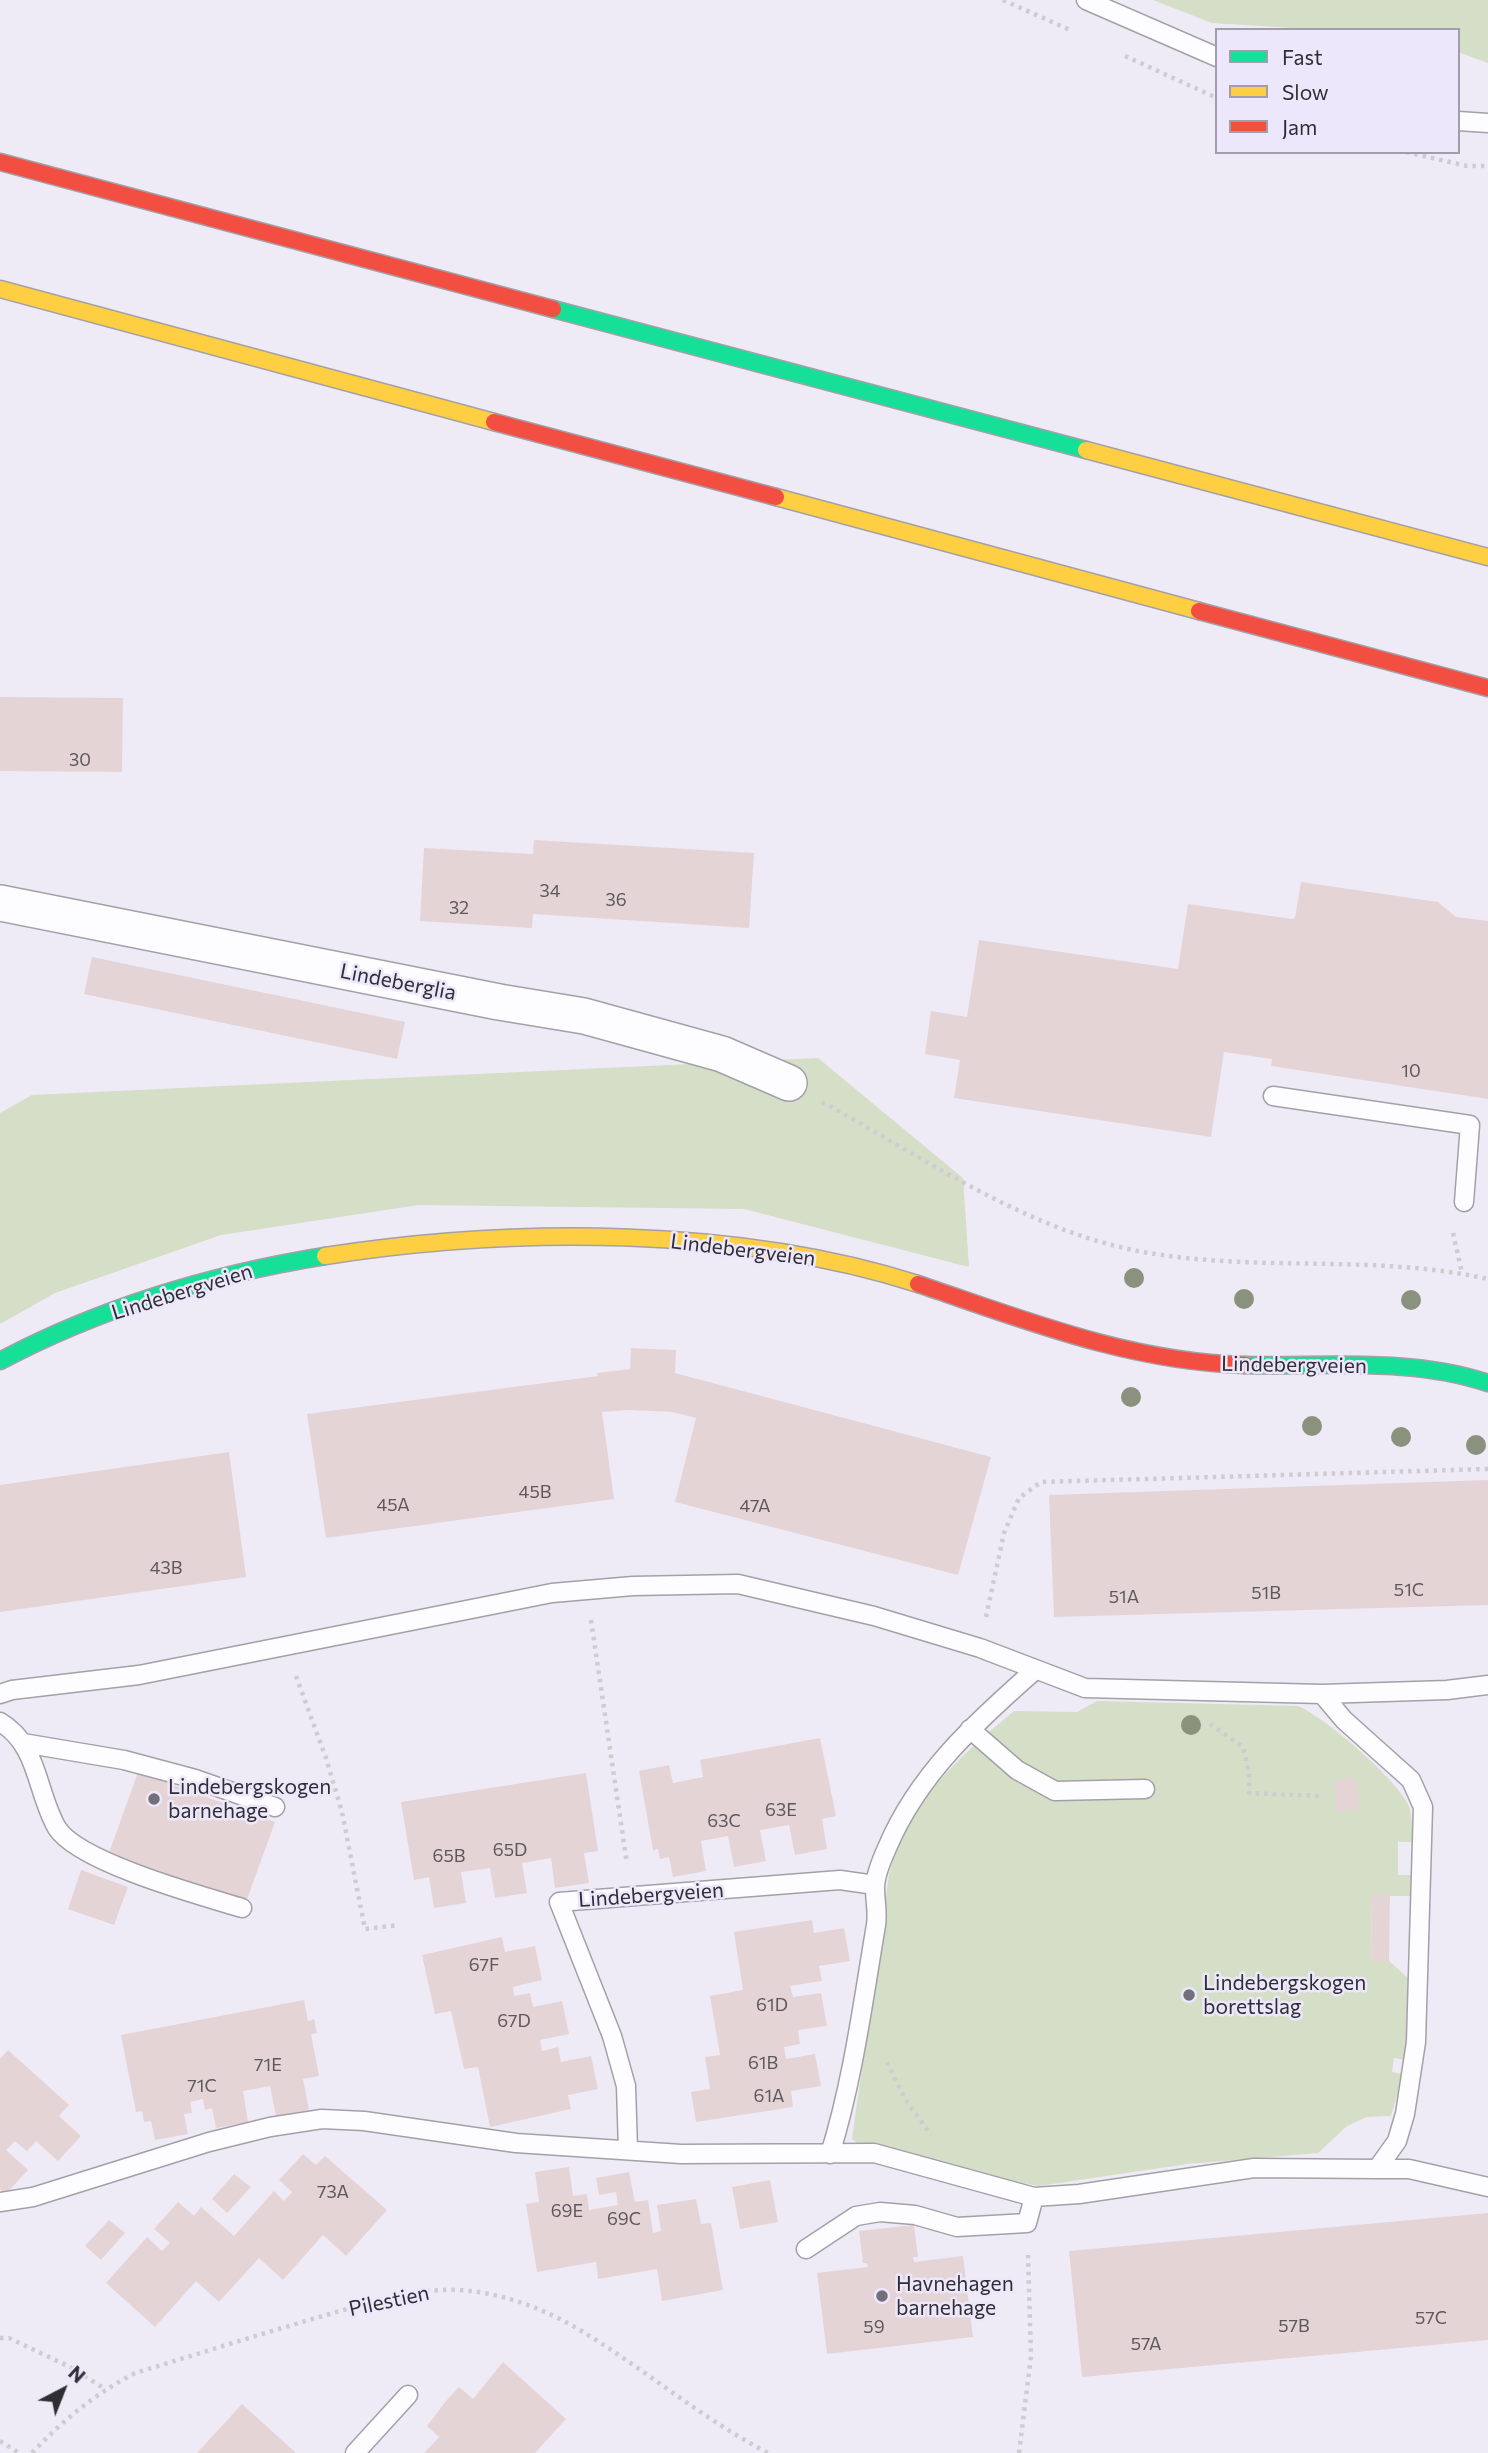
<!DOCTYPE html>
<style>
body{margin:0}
#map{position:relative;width:1488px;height:2453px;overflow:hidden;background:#efebf6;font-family:Commissioner,sans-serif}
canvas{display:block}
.legend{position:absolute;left:1215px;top:28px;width:245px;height:126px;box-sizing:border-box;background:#ede7fb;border:2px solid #a19dac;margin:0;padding:9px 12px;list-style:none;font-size:21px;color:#302e35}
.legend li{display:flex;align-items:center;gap:14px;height:35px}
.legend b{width:35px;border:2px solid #a19dac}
.north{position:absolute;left:28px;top:2355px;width:70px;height:70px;-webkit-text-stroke:5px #ede7fb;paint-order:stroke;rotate:42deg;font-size:19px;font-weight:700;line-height:28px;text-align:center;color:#302e35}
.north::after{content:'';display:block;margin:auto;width:24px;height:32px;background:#302e35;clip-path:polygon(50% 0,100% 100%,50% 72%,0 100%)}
</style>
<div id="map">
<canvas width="1488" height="2453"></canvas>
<ul class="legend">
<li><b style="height:9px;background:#16e098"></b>Fast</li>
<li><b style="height:9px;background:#ffcf43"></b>Slow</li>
<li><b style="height:9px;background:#f24e42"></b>Jam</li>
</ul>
<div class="north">N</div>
</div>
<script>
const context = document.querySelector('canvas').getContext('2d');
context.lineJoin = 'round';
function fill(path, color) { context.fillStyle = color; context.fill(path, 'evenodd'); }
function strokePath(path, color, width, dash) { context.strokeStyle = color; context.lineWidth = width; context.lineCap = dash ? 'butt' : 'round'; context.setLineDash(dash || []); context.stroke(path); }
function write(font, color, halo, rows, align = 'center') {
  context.font = font + ' Commissioner,sans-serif'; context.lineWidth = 5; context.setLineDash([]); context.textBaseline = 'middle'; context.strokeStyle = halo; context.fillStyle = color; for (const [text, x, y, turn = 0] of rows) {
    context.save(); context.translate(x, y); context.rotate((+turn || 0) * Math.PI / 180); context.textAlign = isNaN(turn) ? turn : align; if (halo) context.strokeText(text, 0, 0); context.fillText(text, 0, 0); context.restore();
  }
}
fill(new Path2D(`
 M1153 0H1488V63L1458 52V30H1325L1212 23Z
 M818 1058 963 1178 969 1267 744 1209 419 1205 221 1235 55 1293 0 1324V1113L32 1095Z
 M1097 1701 1298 1706C1326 1718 1394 1777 1408 1804 1413 1814 1411 1831 1413 1842H1398V1875H1412L1411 1896H1372L1371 1961H1389L1408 1978 1405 2060 1394 2058 1392 2072 1403 2074 1391 2116 1367 2117 1347 2126 1318 2153 1187 2164 1039 2186 995 2178 894 2151 861 2146 852 2139 889 1874C906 1803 960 1756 1014 1711L1077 1712Z`), '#d5dec7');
fill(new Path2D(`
 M0 697 123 698 122 772 0 771Z
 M534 840 754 853 749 928 533 914 532 928 420 921 424 848 533 854Z
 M1301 882 1438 902 1456 917 1488 921V1099L1271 1066 1272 1059 1224 1052 1211 1137 954 1098 960 1060 925 1054 931 1011 967 1017 979 940 1178 969 1188 904 1292 919 1295 918Z
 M92 957 405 1022 397 1059 84 994Z
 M631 1348 676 1350 675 1373 991 1457 958 1575 675 1502 696 1418 673 1412 628 1410 602 1412 614 1499 326 1538 307 1414 598 1376 597 1373 630 1369Z
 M229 1452 246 1577 0 1612V1485Z
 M1488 1480V1605L1054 1617 1049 1495Z
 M820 1738 836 1816 822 1819 827 1849 795 1855 789 1825 760 1830 766 1861 734 1867 728 1836 701 1841 706 1871 673 1877 669 1857 660 1859 658 1849 653 1850 639 1771 669 1765 673 1783 703 1777 700 1760Z
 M138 1772 275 1822 246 1902 109 1853Z
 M586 1773 598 1851 584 1853 589 1883 555 1888 551 1858 522 1863 527 1893 495 1898 490 1868 461 1872 466 1903 434 1908 429 1877 414 1880 401 1802Z
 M1355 1777 1360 1809 1338 1812 1333 1781Z
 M81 1870 128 1887 114 1925 68 1909Z
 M1390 1894 1389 1961H1371L1372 1895Z
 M812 1920 814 1933 844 1928 850 1961 819 1966 822 1981 790 1986 793 1997 821 1993 827 2026 798 2030 800 2044 784 2047 786 2059 815 2054 821 2086 791 2091 793 2107 696 2122 691 2092 710 2089 705 2057 720 2055 710 1996 743 1990 734 1932Z
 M502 1937 505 1952 535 1946 542 1980 513 1987 514 1996 530 1993 533 2007 562 2001 569 2034 540 2040 542 2051 558 2047 561 2062 591 2056 598 2089 568 2095 571 2109 490 2127 478 2067 464 2069 451 2011 435 2014 422 1955Z
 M304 2000 308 2021 314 2019 317 2033 311 2034 319 2076 303 2079 309 2110 276 2116 270 2086 243 2091 248 2122 216 2128 212 2108 205 2110 203 2099 190 2102 192 2113 184 2114 188 2134 155 2140 151 2121 144 2122 142 2111 136 2112 121 2035Z
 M8 2050 69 2105 59 2116 81 2136 58 2161 36 2141 27 2151 15 2141 6 2150 28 2170 6 2194 0 2189V2059Z
 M303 2154 316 2165 325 2156 387 2210 346 2256 323 2235 283 2280 259 2258 219 2302 196 2281 155 2327 106 2283 147 2237 162 2251 170 2243 154 2229 178 2202 194 2216 201 2207 234 2236 274 2191 284 2201 292 2192 279 2180Z
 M569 2167 573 2196 587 2194 589 2210 618 2205 616 2192 599 2195 596 2178 629 2172 635 2202 648 2200 653 2233 661 2231 657 2205 696 2199 701 2224 711 2223 723 2290 662 2301 657 2269 598 2279 596 2262 537 2272 526 2204 539 2202 535 2172Z
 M234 2174 251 2187 227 2213 212 2199Z
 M770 2180 778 2222 740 2229 732 2187Z
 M1488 2213V2340L1082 2377 1069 2251Z
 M109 2220 125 2233 101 2260 85 2246Z
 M914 2225 918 2257H913L914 2262 963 2256 973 2337 827 2354 817 2273 868 2267 867 2263H863L859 2231Z
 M503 2362 566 2419 535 2453H424L439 2437 427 2426 446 2401 459 2387 473 2399Z
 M242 2404 296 2453H197Z`), '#e5d4d6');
const lane = new Path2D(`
 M1086 0 1217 57
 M1458 121 1488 123
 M1273 1096 1470 1125 1464 1202
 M0 1694 12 1690 139 1675 552 1593 633 1586 738 1584 874 1616 980 1648 1085 1688 1322 1694 1447 1690 1488 1685
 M0 1722C39 1745 36 1792 57 1828 78 1862 202 1896 242 1908
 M970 1729 1017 1770 1055 1791 1145 1789
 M23 1743 124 1760 195 1779 275 1807
 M628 2150 626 2086 612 2036 559 1902 840 1880 875 1885
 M830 2154C853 2080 863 2002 876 1925 878 1913 875 1901 875 1888 875 1876 882 1859 887 1848 918 1774 976 1722 1035 1670
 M1377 2169H1409L1488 2187
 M0 2202 33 2197 209 2142 270 2127 322 2119 364 2121 516 2143 681 2154 874 2153 1034 2197 1079 2194 1254 2168 1377 2169 1397 2141 1405 2114 1416 2042 1423 1807 1411 1780 1344 1720 1322 1694
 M806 2249 856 2216 880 2212 915 2215 957 2227 1027 2223 1034 2197
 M355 2453 408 2395`);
const street = new Path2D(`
 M0 903 499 1002 584 1016 722 1054 789 1083`);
const fast = new Path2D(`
 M553 309 1086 450
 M0 1361C100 1308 214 1274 325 1256
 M1245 1365C1324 1367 1412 1357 1488 1383`);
const slow = new Path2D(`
 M0 289 494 422
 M1086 450 1488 557
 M776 497 1199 611
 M325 1256C512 1227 737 1226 918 1284`);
const jam = new Path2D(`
 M0 162 553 309
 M494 422 776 497
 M1199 611 1488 688
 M918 1284C1025 1320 1130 1362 1245 1365`);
strokePath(lane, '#a3a0a8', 21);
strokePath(street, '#a3a0a8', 38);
strokePath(fast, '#a3a0a8', 19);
strokePath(slow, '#a3a0a8', 19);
strokePath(jam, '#a3a0a8', 19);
strokePath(new Path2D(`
 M1003 0 1070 30
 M1125 56 1217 98
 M1406 152 1467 166H1488
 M822 1102C927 1159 1029 1233 1149 1253 1261 1272 1376 1254 1488 1279
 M1453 1233 1462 1273
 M986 1617 1004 1533 1019 1498 1041 1482 1488 1469
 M591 1620 627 1864
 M296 1676 326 1758 342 1812 365 1929 399 1925
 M1210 1724 1243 1747 1249 1773V1793L1319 1796
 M887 2062 905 2099 931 2135
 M0 2338H9L72 2368 105 2389
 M0 2441 19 2453
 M32 2453C63 2420 95 2394 135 2373 201 2353 267 2332 333 2313 373 2302 415 2288 458 2290 498 2292 537 2306 573 2326 640 2365 699 2417 768 2453
 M1019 2453 1031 2356 1028 2255`), '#cdccd0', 4.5, [3.5, 5]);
strokePath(lane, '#fdfcfe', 18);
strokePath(street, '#fdfcfe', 35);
strokePath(fast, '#16e098', 16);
strokePath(slow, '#ffcf43', 16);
strokePath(jam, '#f24e42', 16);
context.fillStyle = '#8a917c';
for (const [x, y] of [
 [1134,1278],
 [1244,1299],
 [1411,1300],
 [1131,1397],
 [1312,1426],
 [1401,1437],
 [1476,1445],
 [1191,1725]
]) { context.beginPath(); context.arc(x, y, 10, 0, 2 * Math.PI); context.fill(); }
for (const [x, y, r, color] of [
 [154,1799,7,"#737079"],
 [1189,1995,7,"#737079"],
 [882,2296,7,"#737079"]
]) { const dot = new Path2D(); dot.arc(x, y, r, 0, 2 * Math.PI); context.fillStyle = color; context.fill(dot); strokePath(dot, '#ede7fb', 2.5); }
write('18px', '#5d585d', null, [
 ["30",80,760],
 ["34",550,891],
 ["36",616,900],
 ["32",459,908],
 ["10",1411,1071],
 ["45B",535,1492],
 ["45A",393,1505],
 ["47A",755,1506],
 ["43B",166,1568],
 ["51C",1409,1590],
 ["51B",1266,1593],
 ["51A",1124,1597],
 ["63E",781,1810],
 ["63C",724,1821],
 ["65D",510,1850],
 ["65B",449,1856],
 ["67F",484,1965],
 ["61D",772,2005],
 ["67D",514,2021],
 ["61B",763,2063],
 ["71E",268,2065],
 ["71C",202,2086],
 ["61A",769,2096],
 ["73A",333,2192],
 ["69E",567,2211],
 ["69C",624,2219],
 ["57C",1431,2318],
 ["57B",1294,2326],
 ["59",874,2327],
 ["57A",1146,2344]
]);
write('21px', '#302e35', '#ede7fb', [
 ["Lindeberglia",398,982,11],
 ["Lindebergveien",743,1250,7],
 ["Lindebergveien",182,1292,-17],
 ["Lindebergveien",1294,1365,1],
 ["Lindebergveien",651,1895,-4],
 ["Pilestien",389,2301,-12]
]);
write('21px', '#302e35', '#ede7fb', [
 ["Lindebergskogen",168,1787],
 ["barnehage",168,1811],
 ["Lindebergskogen",1203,1983],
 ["borettslag",1203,2007],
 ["Havnehagen",896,2284],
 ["barnehage",896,2308]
], 'left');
</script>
